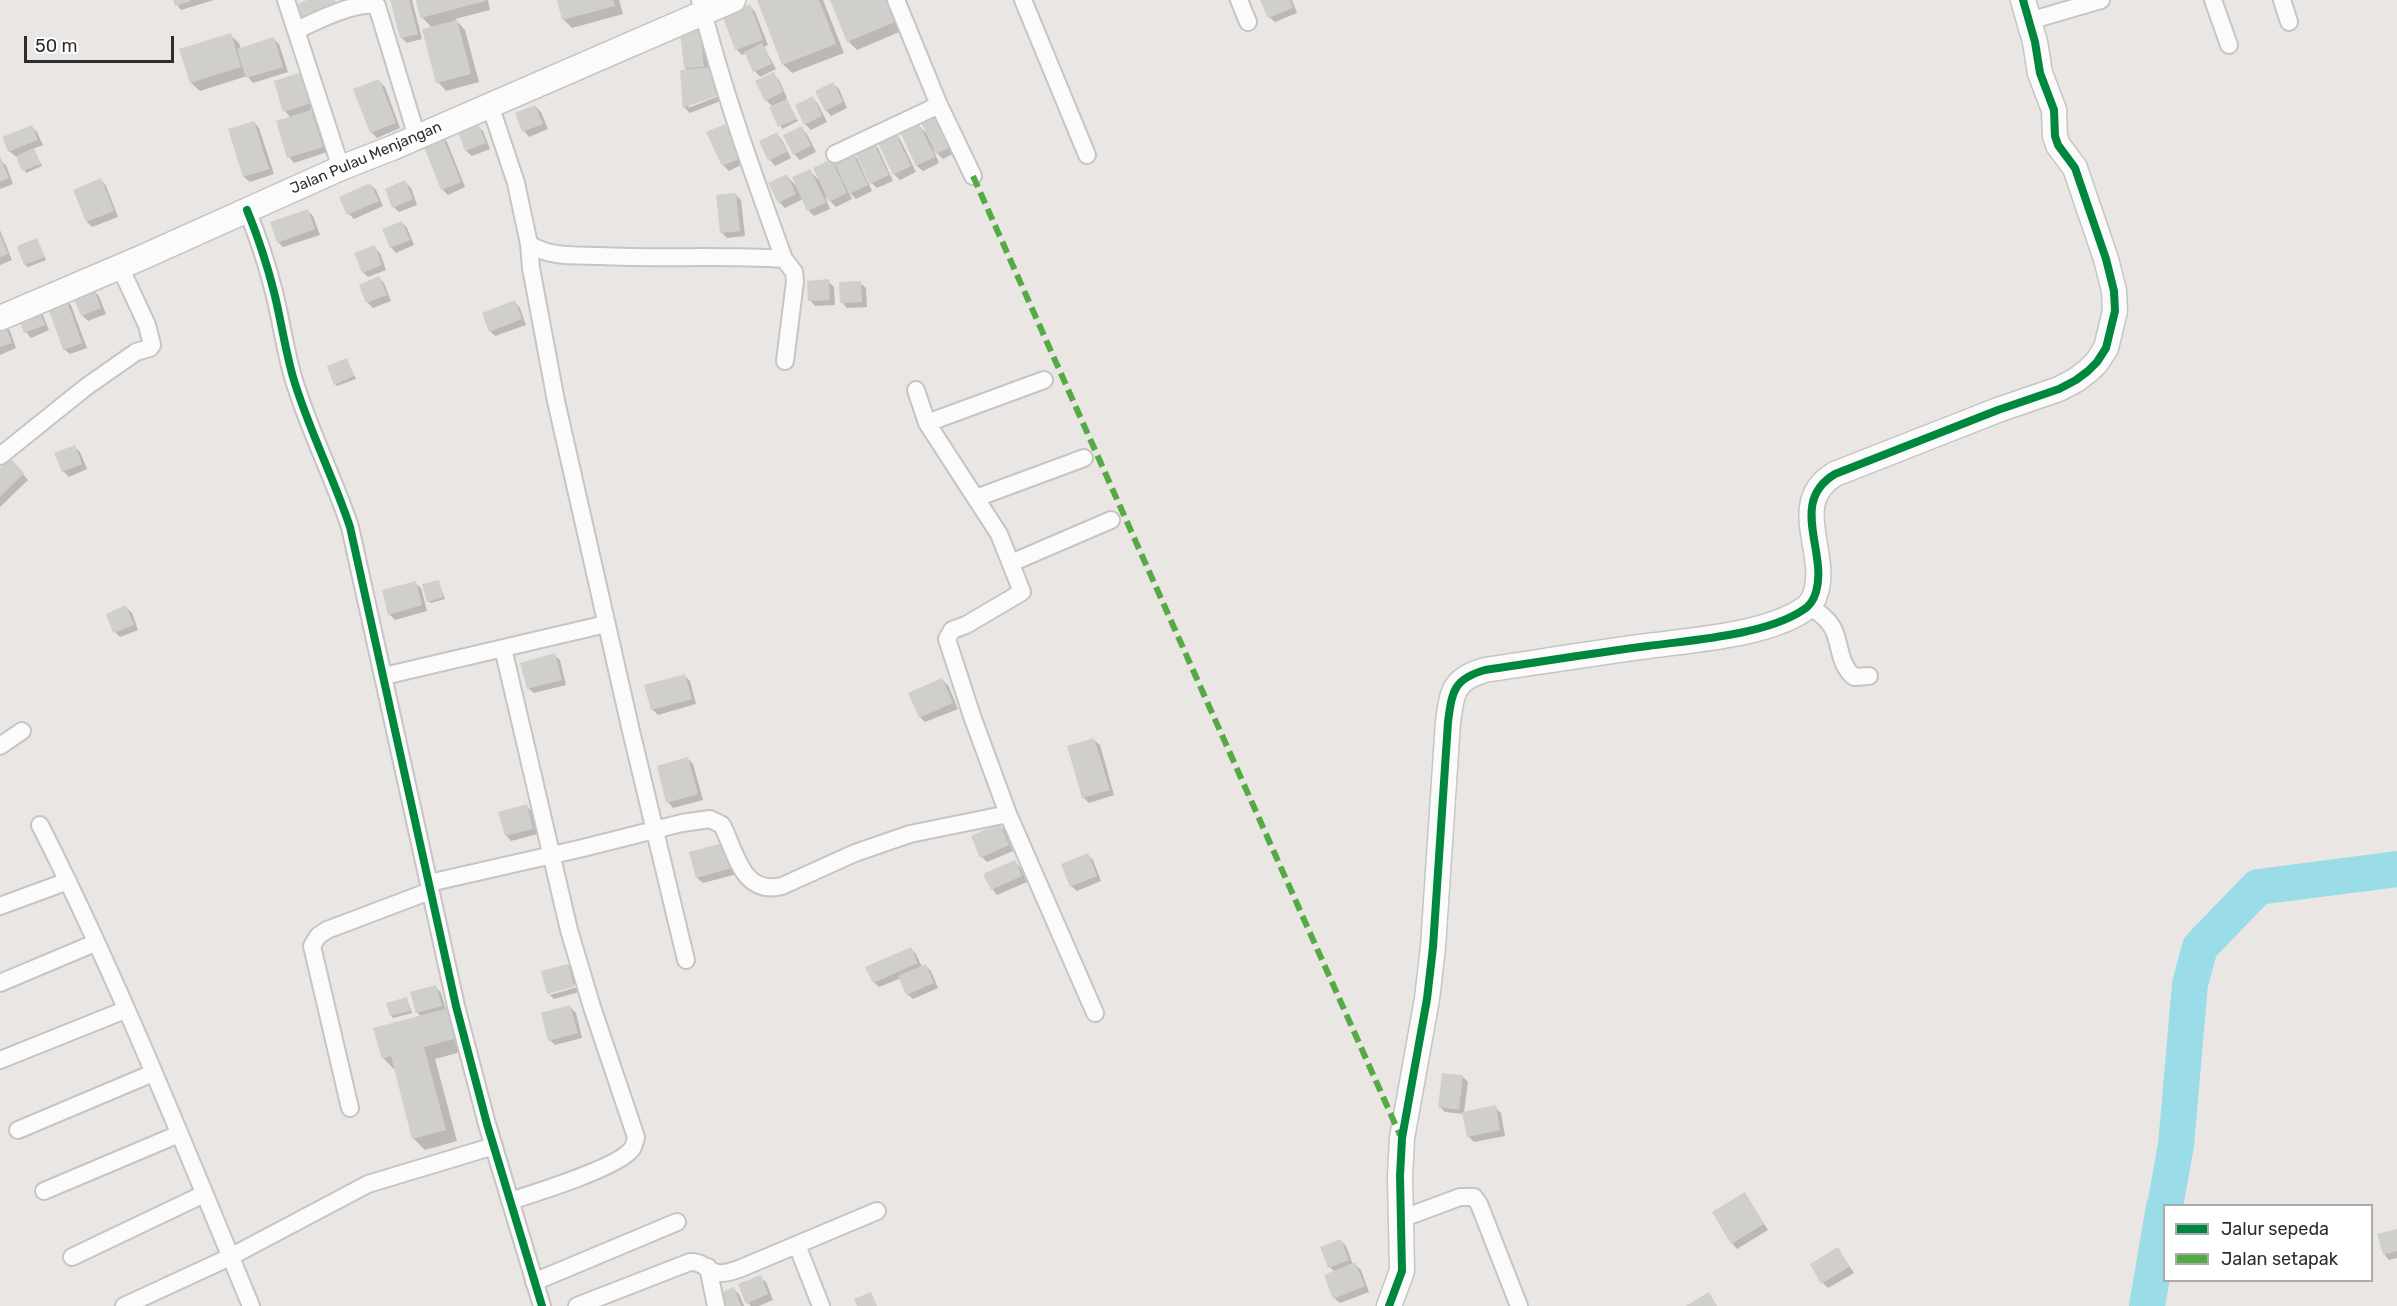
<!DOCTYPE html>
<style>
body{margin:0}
#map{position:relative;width:2397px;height:1306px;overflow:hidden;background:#eae6e3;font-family:Rubik,sans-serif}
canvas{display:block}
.legend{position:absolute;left:2163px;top:1204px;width:210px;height:78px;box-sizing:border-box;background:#fff;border:2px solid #ababab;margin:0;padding:8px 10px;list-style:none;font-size:18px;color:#2d2d2d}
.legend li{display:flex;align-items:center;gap:12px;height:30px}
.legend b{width:30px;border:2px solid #ababab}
.scale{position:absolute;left:24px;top:36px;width:150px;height:27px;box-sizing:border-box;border:3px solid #2d2d2d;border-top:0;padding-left:8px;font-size:18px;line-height:21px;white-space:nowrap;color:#2d2d2d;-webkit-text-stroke:4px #fff;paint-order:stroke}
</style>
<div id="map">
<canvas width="2397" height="1306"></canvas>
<ul class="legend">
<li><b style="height:8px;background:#00873e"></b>Jalur sepeda</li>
<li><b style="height:8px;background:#54ab44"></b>Jalan setapak</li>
</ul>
<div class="scale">50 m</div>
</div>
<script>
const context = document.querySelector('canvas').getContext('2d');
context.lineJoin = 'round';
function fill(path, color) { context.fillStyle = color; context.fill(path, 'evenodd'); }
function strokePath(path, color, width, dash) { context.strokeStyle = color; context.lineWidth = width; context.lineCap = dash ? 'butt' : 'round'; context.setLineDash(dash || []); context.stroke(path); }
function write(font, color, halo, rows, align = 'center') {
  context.font = font + ' Rubik,sans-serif'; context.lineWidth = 5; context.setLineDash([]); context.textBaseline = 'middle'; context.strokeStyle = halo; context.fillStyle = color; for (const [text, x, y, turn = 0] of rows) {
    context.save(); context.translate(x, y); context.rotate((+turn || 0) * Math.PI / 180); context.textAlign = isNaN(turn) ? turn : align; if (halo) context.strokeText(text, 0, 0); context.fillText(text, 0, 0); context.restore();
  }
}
fill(new Path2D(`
 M174 0H214L181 10Z
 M392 0H412L422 39 407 43 401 37Z
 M417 0H488L490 10 455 19 465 30 479 82 446 91 438 82 432 28 422 17Z
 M558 0H619L623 14 572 28 564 20Z
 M759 0H823L844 53 792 73 783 64Z
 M832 0H892L904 30 857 50 848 41Z
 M1262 0H1292L1297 13 1275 22 1269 17Z
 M750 6 755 12 768 45 764 47 776 69 760 77 755 71 746 53 742 55 737 50 724 16Z
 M700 30 705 36 708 69 688 108 724 94 726 99 690 113 685 108 681 72 688 71 685 68Z
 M230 35 239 43 241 49 274 39 279 44 288 72 253 83 247 76 200 91 191 83 181 50Z
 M301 74 316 109 310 110 317 117 327 152 294 163 289 157 291 118 285 111Z
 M773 74 779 80 787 98 786 99 798 121 782 129 771 108 773 107 766 100Z
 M379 81 385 87 400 128 377 138 371 132Z
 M833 84 839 89 847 108 831 116 826 110Z
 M813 98 818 104 827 122 811 130 805 124Z
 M535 106 541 112 548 129 529 137 524 131Z
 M254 122 259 128 274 174 250 182 244 177Z
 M724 125 730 131 745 163 729 171 723 165 708 133Z
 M918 125 928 135 959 151 943 159 933 149 939 163 923 171 917 166 902 133Z
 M478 126 483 131 490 149 472 156 466 151 460 133Z
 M32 127 37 132 43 145 33 149 42 166 26 173 17 156H15L9 151Z
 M801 128 807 134 816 152 800 160 794 154Z
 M777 134 782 140 791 158 775 166 770 160 761 142Z
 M895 134 900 139 916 172 900 180 894 174Z
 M442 136 447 142 465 187 448 195 442 189Z
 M872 143 878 148 893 181 877 188 870 181Z
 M851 153 857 158 872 191 856 199 848 191 852 199 836 207 825 196 830 209 814 216 809 211 803 199 785 208 779 202 770 184 787 176 797 187 810 171 820 181 831 161 838 168Z
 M0 160 6 165 13 184 0 189Z
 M101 180 106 186 118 217 92 227 87 222Z
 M405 182 411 188 417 205 399 212 394 207Z
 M370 184 376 190 383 206 354 219 349 214Z
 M736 195 741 200 745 236 727 238 721 232Z
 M308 211 313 216 320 235 283 247 278 242Z
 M402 222 407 228 414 245 396 253 391 247Z
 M0 230 12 260 0 265Z
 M37 240 46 260 28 267 25 264Z
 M374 247 380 253 386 270 368 277 363 272Z
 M379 278 384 283 391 301 373 308 368 303 361 285Z
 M828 281 834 287 835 305 815 306 810 300Z
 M860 283 866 288 867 307 847 308 842 302Z
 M94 291 99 296 106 314 88 321 82 315Z
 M65 300 71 305 87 348 70 354 64 349Z
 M515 302 520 308 526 325 495 336 490 331Z
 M42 313 49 330 31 338 26 332 19 315Z
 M4 325 10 331 16 348 0 355V327Z
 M346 359 356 379 337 386 335 384Z
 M74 446 80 452 87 469 69 477 63 471Z
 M10 460 28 480 0 507V470Z
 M438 581 445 599 431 603 428 601Z
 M415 583 421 588 427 611 395 620 389 614Z
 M126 607 132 613 138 630 120 637 115 632Z
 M554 655 560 660 566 685 534 693 528 688Z
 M685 676 690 681 696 704 658 715 652 709Z
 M942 680 948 685 958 709 925 722 920 717Z
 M1094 740 1100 745 1114 795 1089 803 1083 797Z
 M688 759 693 764 703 800 673 808 668 802Z
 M526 806 532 811 538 834 511 841 506 835Z
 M999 825 1005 831 1013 851 987 862 982 857Z
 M725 844 737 874 703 883 697 878 691 853Z
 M1088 855 1093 860 1101 881 1077 891 1071 886Z
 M1015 862 1020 867 1027 882 997 895 992 889Z
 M911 949 916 954 922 967 925 965 931 971 938 988 913 999 907 994 901 978 879 987 874 982Z
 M568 965 574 971 577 984 550 992V995L549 993Z
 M436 987 441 993 446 1010 468 1050 435 1059 457 1141 425 1150 414 1139 395 1070 383 1058 421 1017 417 1012Z
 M578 987 579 992 554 999 550 995Z
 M407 999 412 1013 393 1018 391 1015Z
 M570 1007 576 1013 582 1038 555 1045 550 1040Z
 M1463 1077 1468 1082 1464 1113 1495 1107 1501 1113 1505 1136 1474 1142 1468 1136 1464 1114 1445 1112 1439 1106Z
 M1745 1194 1768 1230 1737 1249 1732 1243Z
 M2397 1231V1258L2389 1260 2384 1254Z
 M1340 1240 1346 1246 1353 1265 1355 1264 1361 1270 1369 1292 1340 1303 1334 1298 1335 1272 1330 1267Z
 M1838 1249 1854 1273 1828 1288 1823 1283Z
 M760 1277 766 1282 773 1300 759 1306H751L748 1303Z
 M733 1289 739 1294 744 1306H719Z`), '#0003');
strokePath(new Path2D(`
 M2165 1206 2176 1145 2190 984 2200 947 2258 887 2397 869
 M2147 1306 2164 1207`), '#9adde8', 36);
fill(new Path2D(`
 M173 0H191V1L175 6Z
 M307 0H335L337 5 302 19 297 4Z
 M390 0H409L418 34 400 38Z
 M416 0H485L486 1 420 18Z
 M557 0H613L615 6 562 20Z
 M757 0H819L836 44 782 65Z
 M830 0H888L897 21 847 42Z
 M1260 0H1290L1293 8 1268 18Z
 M750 4 763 40 735 50 722 15Z
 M457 20 471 74 436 83 422 29Z
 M700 29 704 67 684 68 680 31Z
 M231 33 241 67 190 83 179 49Z
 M274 37 283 67 246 78 237 49Z
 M762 43 772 64 753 72 744 52Z
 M712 67 722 94 683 108 680 70Z
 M302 72 311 103 283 112 274 81Z
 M774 72 783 92 765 101 755 81Z
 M379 79 396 123 370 133 353 89Z
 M833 82 843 102 825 111 815 91Z
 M813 96 822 116 804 125 795 105Z
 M787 99 797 119 778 127 769 107Z
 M535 105 543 124 522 132 515 113Z
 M311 110 323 147 287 158 276 121Z
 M938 111 954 145 936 154 920 120Z
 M254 121 269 169 243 177 228 129Z
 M478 124 486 143 465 151 458 132Z
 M725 124 741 158 722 166 706 132Z
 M919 124 935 157 916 166 900 132Z
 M32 125 38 140 8 152 2 137Z
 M802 126 811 146 793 155 783 135Z
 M777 132 787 152 768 161 759 141Z
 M895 132 911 166 893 175 877 141Z
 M442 135 461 182 441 190 422 142Z
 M873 141 889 175 870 184 854 150Z
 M34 148 41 164 22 171 16 156Z
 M852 151 868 185 849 194 833 160Z
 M0 156 9 178 0 182Z
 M831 159 847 193 829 202 813 168Z
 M810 169 826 203 807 211 792 177Z
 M787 174 796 194 778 203 768 183Z
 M101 178 114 211 86 222 73 190Z
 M405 180 413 199 392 208 385 189Z
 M370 183 379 201 347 215 339 197Z
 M736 193 740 231 720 233 716 195Z
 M308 209 315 229 277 243 270 222Z
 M402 221 410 240 390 248 382 229Z
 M0 234 8 254 0 257Z
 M37 238 45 257 24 265 17 246Z
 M375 245 382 265 362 273 354 253Z
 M379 276 387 295 366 303 359 285Z
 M829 279 830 300 808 301 807 281Z
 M861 281 862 302 840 303 839 282Z
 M94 289 101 308 81 316 73 297Z
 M66 298 82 343 63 350 47 305Z
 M515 300 522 319 489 332 482 313Z
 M37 306 45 325 24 333 17 314Z
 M4 323 12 343 0 347V325Z
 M347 358 354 376 334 385 327 366Z
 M75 445 82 464 62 472 54 453Z
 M10 458 24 473 0 497V468Z
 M439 580 443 597 427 602 422 584Z
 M416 581 422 605 388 615 382 590Z
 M126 605 134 625 113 633 106 614Z
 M555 653 562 680 527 689 520 663Z
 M685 674 692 699 651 710 644 685Z
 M942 678 953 703 919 718 908 693Z
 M1094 738 1110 790 1082 798 1067 746Z
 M688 757 698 794 666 803 657 766Z
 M527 804 533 829 505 836 498 812Z
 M999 823 1009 845 980 858 971 836Z
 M726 842 732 868 696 878 689 852Z
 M1088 853 1097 876 1070 887 1061 864Z
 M1015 860 1022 876 991 890 983 874Z
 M911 947 918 963 873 983 865 967Z
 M568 964 574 987 547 994 541 971Z
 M926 964 934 983 906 995 898 976Z
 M436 985 442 1006 416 1013 410 992Z
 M407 997 410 1011 390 1016 386 1003Z
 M570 1005 578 1033 548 1041 541 1013Z
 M449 1008 457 1038 424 1047 446 1130 412 1139 391 1056 382 1059 373 1028Z
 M1442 1073 1463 1075 1459 1110 1438 1107Z
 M1496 1105 1500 1130 1467 1137 1462 1112Z
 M1745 1192 1764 1224 1731 1244 1712 1212Z
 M2397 1229V1251L2383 1255 2377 1234Z
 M1341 1239 1349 1260 1328 1268 1320 1247Z
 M1838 1247 1849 1267 1821 1284 1810 1264Z
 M1355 1262 1365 1286 1333 1299 1324 1275Z
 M761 1275 768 1294 746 1304 738 1284Z
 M734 1287 741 1306H718L713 1296Z
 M871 1292 877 1306H857L854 1299Z
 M1709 1292 1717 1306H1686Z`), '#d1cfcc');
const street = new Path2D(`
 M286 0 341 168
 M700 0C722 88 753 174 784 259
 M896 0 939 105 973 176
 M1023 0 1087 155
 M1239 0 1248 22
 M2213 0 2229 45
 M2282 0 2289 22
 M2029 21 2101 0
 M297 30C316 21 357 0 377 6L417 137
 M490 105 516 183 529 244 531 268 556 401 631 731 686 960
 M835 154 939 105
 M247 210C258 237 267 264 274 292 281 320 285 349 293 377 308 428 333 476 350 527L456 1006 487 1124 542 1306
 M529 244C550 258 577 255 600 256 662 259 723 255 784 259L794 272 795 281 785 361
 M916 390 927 423 999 534 1022 592 966 625 952 630 947 639 972 716 1008 814 1095 1013
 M927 423 1044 380
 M0 456 86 387 136 352 150 348 152 345 147 325 120 267
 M976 498 1084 458
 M1011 563 1111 520
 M1809 605C1819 613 1831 621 1835 633 1841 650 1840 665 1854 677L1869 676
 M503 648 569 930 592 1007 636 1137C635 1142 634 1147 631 1150 616 1168 535 1193 510 1201
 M384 676 606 624
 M0 746 22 731
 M40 825C119 981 184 1145 251 1306
 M429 883 583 848 682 823 710 819 722 825C736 852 742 896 782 886L855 853 910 834 1008 814
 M0 906 68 881
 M0 983 95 943
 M0 1060 125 1010
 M350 1108 312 946 318 936 327 930 430 891
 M18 1130 153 1073
 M44 1191 179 1134
 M1401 1219 1460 1197H1474L1479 1204 1519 1306
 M797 1245 821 1306
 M72 1257 204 1194
 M708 1267 716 1306
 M534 1282 677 1222
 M124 1306 230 1257 368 1184 494 1146
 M577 1306 690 1262C703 1261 707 1271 718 1273 725 1274 732 1271 739 1269L877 1211`);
const secondary = new Path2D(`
 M0 318 143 257 341 168 392 148 733 0
 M1389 1306 1402 1271 1400 1176 1402 1138 1427 999 1433 947 1448 722C1452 692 1453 679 1485 670 1539 662 1594 653 1648 646 1692 640 1766 635 1803 610 1810 606 1814 599 1816 592 1828 552 1788 502 1835 474L1998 410 2059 389 2076 380 2088 371 2097 362 2106 348 2115 311 2114 291 2106 259 2075 168 2058 145 2055 136 2054 110 2040 73 2035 42 2023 0`);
strokePath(street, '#c6c5c5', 20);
strokePath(secondary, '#c6c5c5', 27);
strokePath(street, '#fcfbfb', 16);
strokePath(secondary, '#fcfbfb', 24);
strokePath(new Path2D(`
 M973 176 1400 1135`), '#54ab44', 6, [12, 6]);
strokePath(new Path2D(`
 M247 210C258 237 267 264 274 292 281 320 285 349 293 377 308 428 333 476 350 527L456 1006 487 1124 542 1306
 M1389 1306 1402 1271 1400 1176 1402 1138 1427 999 1433 947 1448 722C1452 692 1453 679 1485 670 1539 662 1594 653 1648 646 1692 640 1766 635 1803 610 1810 606 1814 599 1816 592 1828 552 1788 502 1835 474L1998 410 2059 389 2076 380 2088 371 2097 362 2106 348 2115 311 2114 291 2106 259 2075 168 2058 145 2055 136 2054 110 2040 73 2035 42 2023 0`), '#00873e', 8);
write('15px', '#2d2d2d', '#fff', [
 ["Jalan Pulau Menjangan",366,158,-23]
]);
</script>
